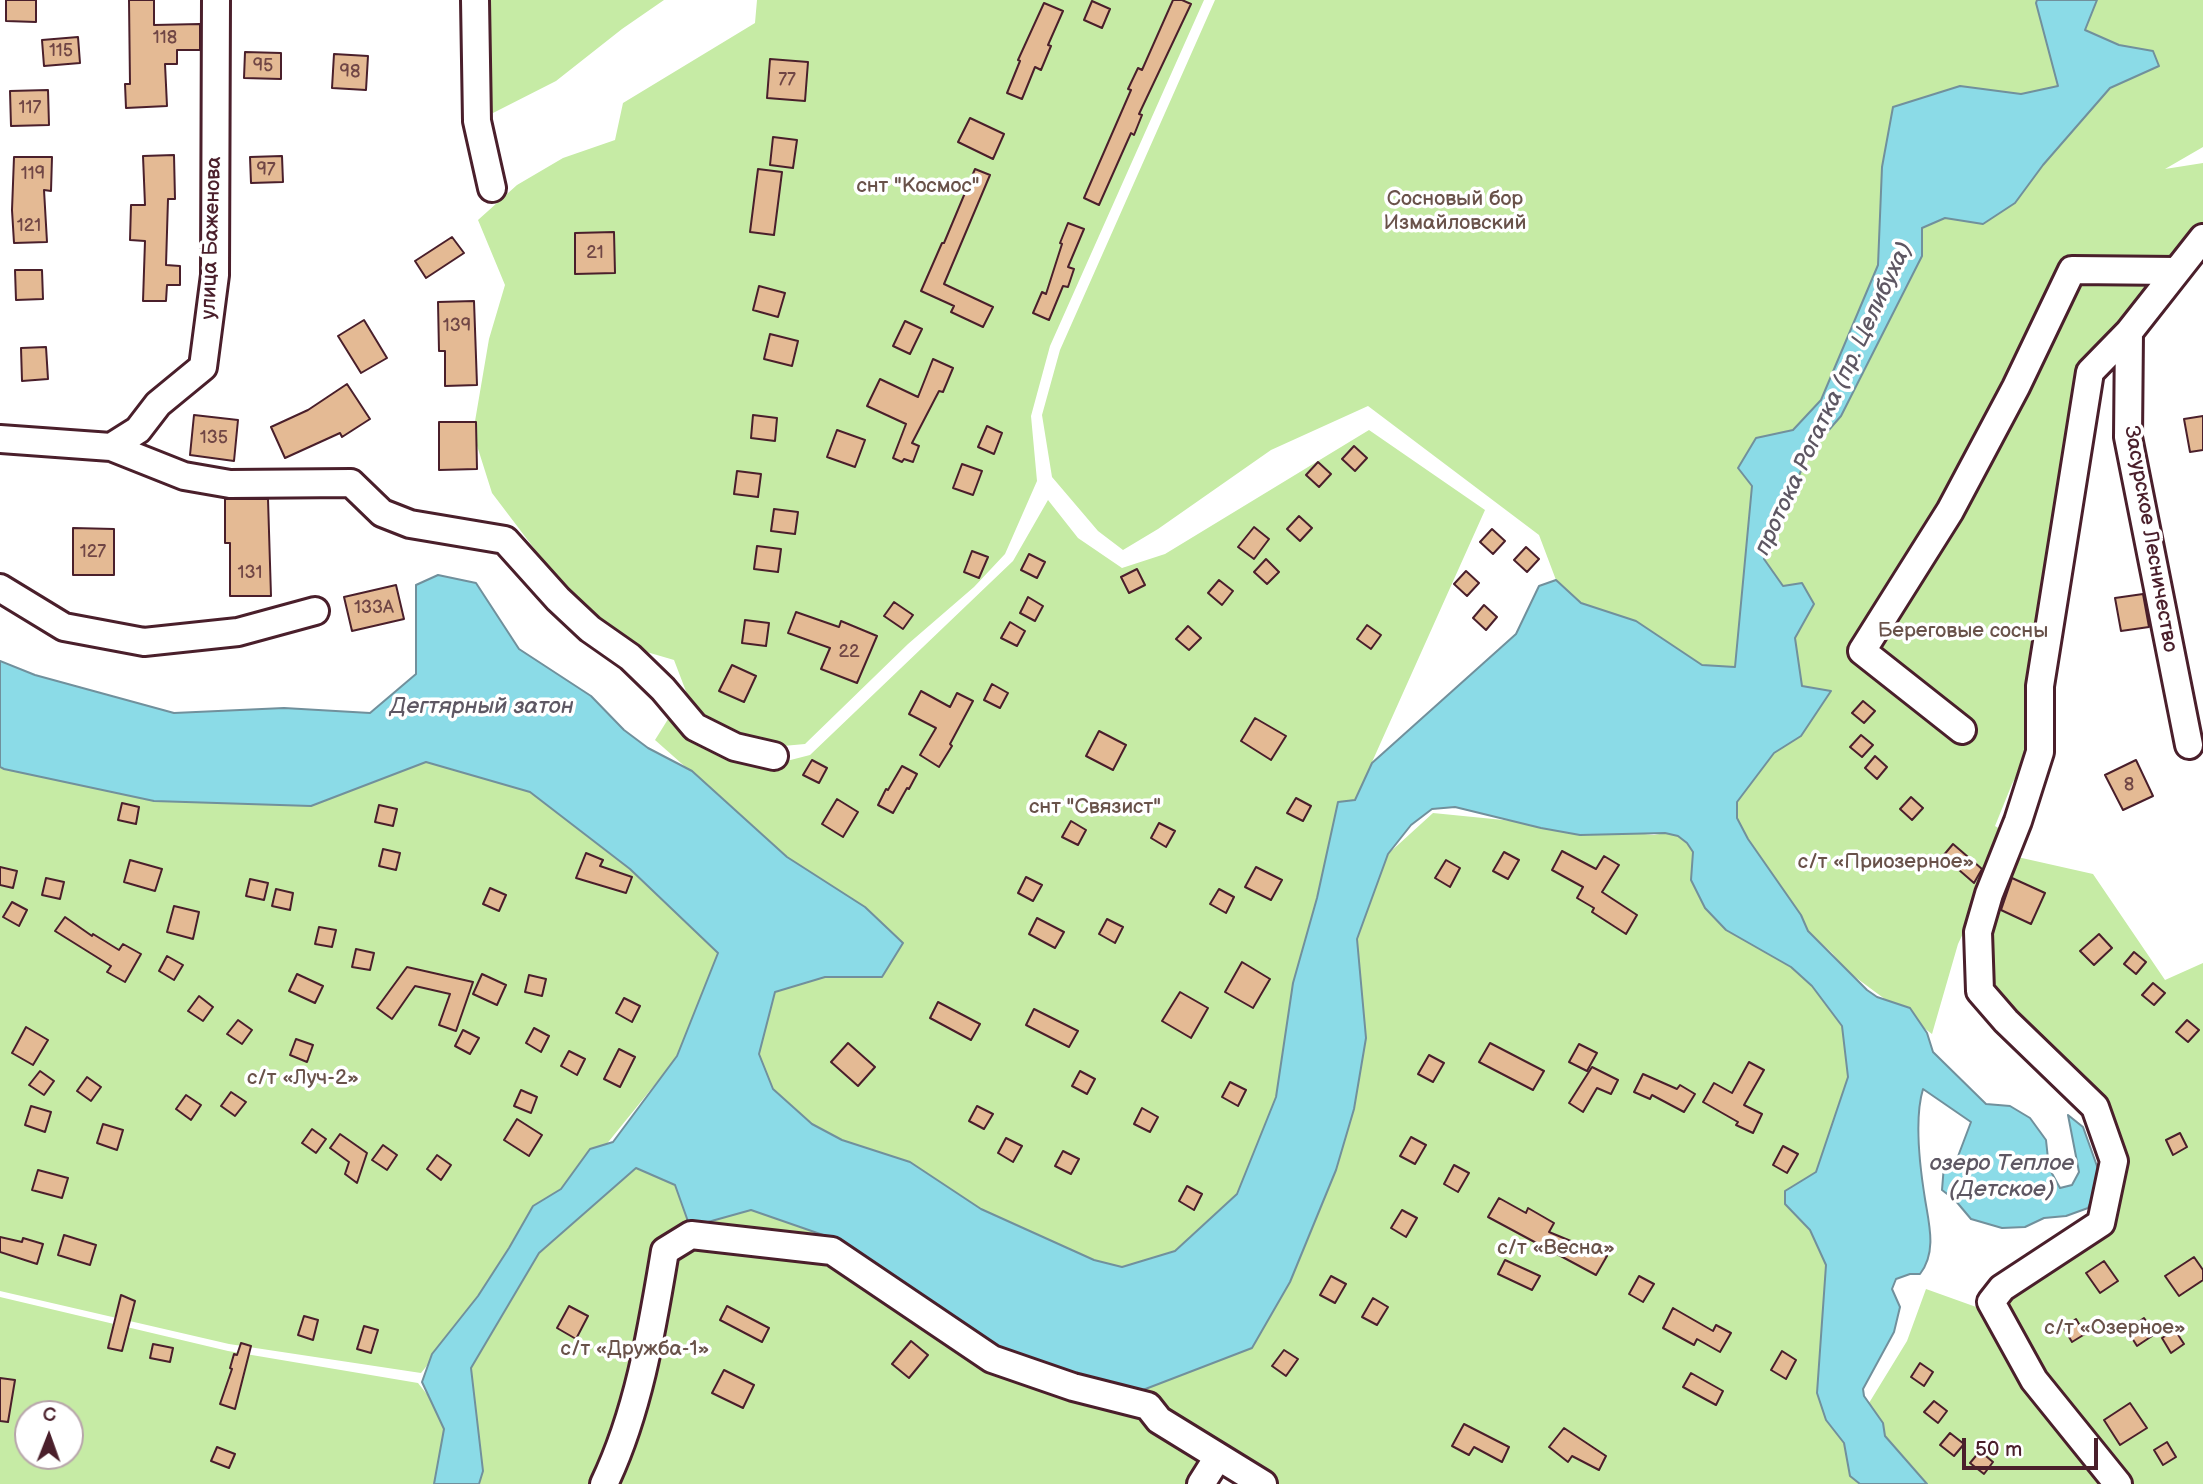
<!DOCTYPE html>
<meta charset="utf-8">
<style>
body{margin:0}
#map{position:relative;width:2203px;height:1484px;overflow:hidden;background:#fff;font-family:"Balsamiq Sans",sans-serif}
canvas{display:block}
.north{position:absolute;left:14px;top:1400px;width:70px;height:70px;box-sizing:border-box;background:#fff;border:2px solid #b7a5aa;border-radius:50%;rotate:1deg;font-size:19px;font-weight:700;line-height:28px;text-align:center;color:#4a1f2b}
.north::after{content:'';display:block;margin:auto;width:24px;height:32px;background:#4a1f2b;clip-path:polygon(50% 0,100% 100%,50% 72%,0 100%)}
.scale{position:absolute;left:1962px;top:1438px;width:136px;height:32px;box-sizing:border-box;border:4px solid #4a1f2b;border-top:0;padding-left:9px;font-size:21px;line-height:24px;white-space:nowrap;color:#4a1f2b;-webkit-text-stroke:5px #fff;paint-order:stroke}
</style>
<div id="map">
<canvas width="2203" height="1484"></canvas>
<div class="north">С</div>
<div class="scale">50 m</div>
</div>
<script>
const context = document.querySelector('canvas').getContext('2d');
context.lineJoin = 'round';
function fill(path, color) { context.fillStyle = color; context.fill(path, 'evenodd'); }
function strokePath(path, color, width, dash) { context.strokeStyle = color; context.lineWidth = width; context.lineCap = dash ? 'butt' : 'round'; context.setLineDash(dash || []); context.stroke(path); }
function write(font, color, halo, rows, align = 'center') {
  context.font = font + ' "Balsamiq Sans",sans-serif'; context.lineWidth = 7; context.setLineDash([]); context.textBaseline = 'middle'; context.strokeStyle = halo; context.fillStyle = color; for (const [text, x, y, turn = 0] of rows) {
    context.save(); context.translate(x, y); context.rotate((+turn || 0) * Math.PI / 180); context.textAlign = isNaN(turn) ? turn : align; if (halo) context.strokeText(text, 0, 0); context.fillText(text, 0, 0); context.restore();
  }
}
fill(new Path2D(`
 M478 0H664L622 29 556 81 493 113 481 97Z
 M757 0H1204L1050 346 1031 416 1037 481 1005 554 974 587 908 644 805 744 772 747 719 731 692 707 674 660 623 645 574 601 492 493 473 433 489 339 505 285 478 220 517 185 563 158 615 140 623 103 755 23Z
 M1215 0H2037L2036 3 2058 86 2021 94 1960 86 1893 108 1882 167 1878 265 1821 400 1793 430 1756 438 1735 668 1702 665 1636 621 1581 603 1556 580 1539 535 1368 406 1271 450 1158 529 1123 550 1098 531 1052 477 1042 415 1060 350Z
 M2097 0H2203V147L2165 169 2203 163V222L2077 368 2032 682 2033 744 2012 784 1995 826 2010 835 1958 944 1932 1034 1847 971 1832 953 1808 931 1801 915 1748 839 1737 818V802L1774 753 1801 736 1830 691 1802 687 1795 638 1783 586 1764 559 1808 454 1841 416 1885 329 1922 228 1945 218 1983 224 2015 203 2043 165 2110 88 2159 66 2153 51 2119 45 2084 30Z
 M1369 430 1485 510 1355 800 1338 802 1317 898 1293 983 1276 1097 1237 1194 1175 1251 1121 1267 1094 1260 981 1209 910 1162 842 1140 812 1124 773 1089 759 1054 775 992 825 977H882L865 907 787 857 655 740 670 716 771 765 810 755 1013 561 1048 500 1078 538 1122 568 1165 554Z
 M426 762 530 792 630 869 718 953 678 1056 421 1373 229 1344 0 1291V767L4 769 311 806Z
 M1433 813 1654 835 1665 833 1678 836 1687 843 1693 852 1691 880 1705 908 1726 930 1791 967 1812 986 1842 1027 1848 1077 1816 1173 1785 1191V1204L1810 1230 1826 1265 1817 1393 1826 1420 1844 1443 1850 1476 1860 1484H1276L1210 1458 1194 1484H479L483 1471 468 1370 539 1253 636 1168 675 1185 690 1227 751 1210 826 1236 912 1298 1252 1349 1290 1282 1336 1170 1354 1109 1366 1038 1357 939 1388 854Z
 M2013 856 2093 874 2165 980 2203 963V1484H2127L2042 1379 2001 1302 2101 1237 2128 1160 2107 1105 1987 981 1994 897Z
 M1926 1289 1979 1308 2108 1484H1927L1922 1479 1884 1436 1883 1423 1869 1403 1907 1341Z
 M0 1297 228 1351 418 1383 453 1427 445 1484H0ZM28 1414H70V1456H28Z`), '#c6eba5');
const water = new Path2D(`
 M2037 0H2097L2085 30 2119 45 2153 51 2159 66 2110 88 2043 165 2015 203 1983 224 1945 218 1922 228V256L1841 416 1808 454 1764 559 1783 586 1802 583 1814 604 1795 638 1802 686 1831 691 1801 736 1774 753 1737 802V818L1748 839 1801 915 1808 931 1867 990 1877 997 1910 1008 1927 1033 1933 1052 1986 1104 2010 1106 2030 1118 2046 1140 2049 1168 2060 1188 2072 1185 2079 1172 2068 1115 2083 1127 2102 1180 2088 1208 2066 1216 2044 1218 2025 1227 2002 1228 1971 1219 1955 1200 1942 1190 1944 1165 1957 1159 1971 1122 1923 1089C1914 1119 1920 1168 1925 1199 1929 1224 1937 1252 1920 1274H1910L1896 1279 1892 1289 1900 1307 1894 1332 1863 1389 1864 1396 1883 1423 1885 1436 1927 1484H1860L1850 1476 1844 1443 1826 1420 1817 1393 1826 1265 1810 1230 1785 1204V1191L1816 1172 1848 1077 1842 1026 1812 986 1791 967 1726 930 1705 908 1691 880 1693 852 1687 843 1678 836 1665 833 1580 835 1541 828 1455 807 1432 809 1411 825 1388 854 1357 939 1366 1038 1354 1109 1336 1170 1290 1282 1252 1348 1135 1393 1064 1373 967 1334 826 1236 751 1210 690 1227 675 1185 636 1168 539 1253 471 1368 483 1471 479 1484H434L444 1429 422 1382 432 1354 478 1296 509 1248 533 1206 561 1189 590 1149 613 1142 677 1056 718 953 630 869 530 792 426 762 311 806 154 801 4 769 0 767V661L35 675 174 713 284 708 370 713 416 674V585L438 575 476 583 519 649 591 696 624 730 648 748 692 771 787 857 865 907 903 943 882 977H825L775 992 759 1054 773 1089 812 1124 842 1140 910 1162 981 1209 1094 1260 1122 1267 1175 1251 1237 1194 1276 1097 1293 983 1317 898 1338 802 1355 800 1372 763 1516 634 1539 586 1556 580 1581 603 1636 621 1702 665 1735 667 1752 486 1738 468 1756 438 1793 430 1821 400 1878 265 1882 167 1893 107 1960 86 2021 94 2058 86 2036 3Z`);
fill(water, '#8bdbe7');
strokePath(water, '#71909c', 2);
const building = new Path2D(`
 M6 0H36V22L6 21Z
 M129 0H154V25L200 24V50H177V64H165L167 106 126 108 125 84H130Z
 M1173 0H1182L1191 4 1139 114 1142 115 1134 135 1131 133 1099 205 1084 198 1131 90 1128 89 1138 68 1142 70Z
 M1092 1 1110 9 1102 28 1084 20Z
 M1044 3 1063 11 1048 45 1051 46 1041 70 1035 67 1022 99 1007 93 1020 61 1018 60Z
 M78 37 80 63 44 66 42 40Z
 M245 52 281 53V79L244 78Z
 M334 54 368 56 366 90 332 88Z
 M770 59 808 62 805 101 767 98Z
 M48 90 49 125 11 126 10 91Z
 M970 118 1004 134 993 159 958 142Z
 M773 137 797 140 793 168 770 165Z
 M174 155 175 199H168L166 265 180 266V285H167L166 301H143L145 241 130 240 131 205H145L143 156Z
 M282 156 283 182 251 183 250 157Z
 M14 157H52L51 191 44 190 47 242 14 243 12 210Z
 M758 169 782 172 774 235 750 232Z
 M975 169 990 175 944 284 993 307 983 327 951 312 954 306 921 291 942 243H944Z
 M1068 223 1084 229 1068 267 1074 269 1068 287 1063 286 1049 320 1033 313 1042 292 1046 294 1062 244 1060 243Z
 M614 232 615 273 575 274V233Z
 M452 237 464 253 426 278 415 261Z
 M15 270H42L43 299 16 300Z
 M759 286 785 293 778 317 753 310Z
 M474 301 477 385 445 386V351H439L438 302Z
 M364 320 387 358 361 373 338 336Z
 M905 321 922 329 910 354 893 346Z
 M770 334 798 341 792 366 764 359Z
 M46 347 48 379 22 381 21 348Z
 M933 359 953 368 943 392 939 391 912 443 919 446 913 462 904 459 902 462 893 458 906 424 867 406 880 379 918 397Z
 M347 384 370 419 342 437 340 433 285 458 271 427 308 410Z
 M194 415 238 420 234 461 190 455Z
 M753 415 777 418 775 441 751 438Z
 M2203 416V450L2190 452 2184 419Z
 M439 422H476L477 469 439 470Z
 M987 426 1002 433 994 454 978 447Z
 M837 430 865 440 855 467 827 457Z
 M1354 446 1367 458 1355 471 1342 459Z
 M1318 462 1331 474 1319 487 1306 475Z
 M962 464 982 471 973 495 953 488Z
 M737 471 761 474 758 497 734 494Z
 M225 499H268L271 596H230V543H225Z
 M774 509 798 512 795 534 771 531Z
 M1299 516 1312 528 1300 541 1287 529Z
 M1254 527 1269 539 1254 559 1238 547Z
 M73 528 114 529V575H73Z
 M1492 529 1505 541 1493 554 1480 542Z
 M757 546 781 549 778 572 754 569Z
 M1526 547 1539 559 1527 572 1514 560Z
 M972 551 988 557 979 578 964 572Z
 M1029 554 1045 562 1037 578 1021 570Z
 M1266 559 1279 572 1267 584 1254 572Z
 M1137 569 1145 585 1129 593 1121 577Z
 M1466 571 1479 583 1467 596 1454 584Z
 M1219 580 1233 591 1222 605 1208 593Z
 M396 585 404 619 352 631 344 597Z
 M2143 594 2149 627 2121 631 2115 598Z
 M1028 597 1043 606 1035 621 1020 613Z
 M894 602 913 615 903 629 884 616Z
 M1484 605 1497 617 1486 630 1473 618Z
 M796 612 839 627 841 621 877 636 857 683 821 669 830 648 788 633Z
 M745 620 769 623 766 646 742 643Z
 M1010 622 1025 631 1017 646 1001 638Z
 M1367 625 1381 635 1371 649 1357 639Z
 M1188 626 1201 638 1189 650 1176 639Z
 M732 665 756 676 744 702 719 691Z
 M992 684 1008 693 1000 708 984 700Z
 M921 691 950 707 957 693 973 701 950 744 952 746 939 767 920 755 936 728 909 714Z
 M1863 701 1875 711 1864 723 1852 713Z
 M1255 718 1286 736 1271 760 1241 741Z
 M1099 731 1126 745 1113 770 1086 756Z
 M1861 735 1873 745 1862 757 1850 747Z
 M1875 756 1887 767 1877 779 1865 768Z
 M812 760 827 768 819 783 803 775Z
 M2136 760 2153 796 2123 810 2105 775Z
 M902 766 917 774 909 789 907 788 893 813 878 805 886 789 888 790Z
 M1911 797 1923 808 1912 820 1900 809Z
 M1296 798 1311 806 1303 821 1287 813Z
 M837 799 858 812 843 837 822 824Z
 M122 803 139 807 136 824 118 820Z
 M379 805 397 809 393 826 375 822Z
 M1071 821 1086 830 1078 845 1062 837Z
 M1159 823 1175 831 1166 847 1151 838Z
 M1953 844 1982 869 1974 883 1943 856Z
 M383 849 400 853 396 870 379 866Z
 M1562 851 1596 869 1604 856 1619 865 1602 892 1637 915 1626 934 1592 912 1594 908 1577 898 1583 887 1552 870Z
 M1504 852 1519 860 1508 879 1493 871Z
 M586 853 603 860 600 866 632 877 626 893 576 878Z
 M130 860 162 869 155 891 124 882Z
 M1446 860 1460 868 1450 887 1435 878Z
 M0 867 17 871 13 888 0 885Z
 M1256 867 1282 880 1271 900 1245 887Z
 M1026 877 1042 885 1033 901 1018 893Z
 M46 878 64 882 60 899 42 895Z
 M2012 878 2045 893 2031 924 2001 910Z
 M250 879 268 883 264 900 246 896Z
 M490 888 506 895 499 911 483 904Z
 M276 889 293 893 290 910 272 906Z
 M1219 889 1234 897 1226 913 1210 904Z
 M12 902 27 910 19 926 3 917Z
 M174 906 199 912 193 939 167 932Z
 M65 917 92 936 93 934 119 950 123 944 141 954 125 982 107 972 111 966 55 931Z
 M1037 918 1064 932 1055 948 1029 934Z
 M1107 919 1123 927 1115 943 1099 934Z
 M319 927 336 930 332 947 315 944Z
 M2099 934 2112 948 2094 965 2080 951Z
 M356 949 374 953 370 970 352 967Z
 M2134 952 2146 962 2136 974 2124 964Z
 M167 956 183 965 174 980 159 971Z
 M1242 962 1270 979 1253 1008 1225 992Z
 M407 967 473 982 456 1031 439 1025 450 994 415 986 392 1019 377 1008Z
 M297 974 323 986 315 1003 289 991Z
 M482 974 506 985 497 1005 473 994Z
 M529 975 546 979 542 996 525 992Z
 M2153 983 2165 993 2154 1005 2142 995Z
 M1180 992 1208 1008 1191 1038 1162 1021Z
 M199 996 213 1007 203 1021 188 1011Z
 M624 998 640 1006 632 1022 616 1013Z
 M938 1002 980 1024 971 1040 930 1018Z
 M1034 1009 1078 1031 1069 1047 1026 1025Z
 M238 1020 252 1030 242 1044 227 1034Z
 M2187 1020 2199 1030 2188 1042 2176 1032Z
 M26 1027 48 1040 33 1065 12 1053Z
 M534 1028 549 1036 541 1052 526 1043Z
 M463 1030 479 1038 470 1054 455 1046Z
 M296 1039 313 1045 307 1062 290 1055Z
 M848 1043 875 1067 858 1086 831 1062Z
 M1490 1043 1544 1071 1533 1090 1479 1062Z
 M1579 1044 1597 1053 1587 1071 1569 1062Z
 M619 1049 635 1057 620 1087 604 1079Z
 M569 1051 585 1059 577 1075 561 1066Z
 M1429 1055 1444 1063 1433 1082 1418 1074Z
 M1749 1062 1764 1070 1744 1105 1762 1114 1753 1133 1736 1125 1738 1122 1703 1102 1714 1083 1732 1093Z
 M1592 1067 1618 1080 1611 1094 1597 1088 1583 1112 1569 1103Z
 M40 1071 54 1081 44 1095 29 1085Z
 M1080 1071 1095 1079 1087 1094 1072 1086Z
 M1643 1074 1677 1089 1680 1085 1695 1094 1684 1112 1652 1095 1650 1099 1634 1092Z
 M87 1077 101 1087 91 1101 77 1091Z
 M1230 1082 1246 1090 1238 1106 1222 1097Z
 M521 1090 537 1097 531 1113 514 1106Z
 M231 1092 246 1102 235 1116 221 1106Z
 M186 1095 201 1105 191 1120 176 1109Z
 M31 1106 51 1112 45 1132 25 1125Z
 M977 1106 993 1114 984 1129 969 1121Z
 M1142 1108 1158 1117 1150 1132 1134 1124Z
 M517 1119 542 1135 529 1156 504 1140Z
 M103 1124 123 1130 117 1150 97 1143Z
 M312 1129 326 1139 316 1153 302 1143Z
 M2180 1133 2187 1147 2173 1155 2166 1140Z
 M340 1134 367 1153 357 1183 345 1174 349 1162 330 1148Z
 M1411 1137 1426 1145 1415 1164 1400 1156Z
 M1006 1138 1022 1146 1013 1162 998 1153Z
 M383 1145 397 1155 387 1170 372 1160Z
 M1783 1146 1798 1154 1787 1173 1773 1165Z
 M1063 1151 1079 1159 1071 1174 1055 1166Z
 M437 1155 451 1165 441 1180 427 1169Z
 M1454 1165 1469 1173 1458 1192 1444 1184Z
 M38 1170 68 1178 62 1198 32 1190Z
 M1187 1186 1202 1194 1194 1210 1179 1201Z
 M1499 1198 1526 1213 1528 1208 1554 1223 1549 1232 1607 1256 1596 1275 1488 1217Z
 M1402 1210 1417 1218 1406 1237 1391 1228Z
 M64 1235 96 1245 90 1265 58 1255Z
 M0 1237 22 1242 23 1238 43 1244 37 1264 0 1252Z
 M2194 1257 2203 1270V1280L2179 1296 2165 1276Z
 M1505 1260 1540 1276 1532 1290 1498 1274Z
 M2104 1261 2118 1281 2100 1293 2086 1273Z
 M1331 1276 1346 1284 1335 1303 1320 1295Z
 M1639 1276 1654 1284 1643 1302 1629 1294Z
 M121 1295 135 1301 122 1351 108 1348Z
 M1373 1298 1388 1307 1377 1325 1362 1317Z
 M569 1306 588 1316 576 1339 557 1328Z
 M727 1306 769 1328 762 1342 720 1320Z
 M1673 1308 1713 1331 1716 1325 1731 1333 1720 1352 1697 1339 1694 1345 1663 1328Z
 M304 1316 318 1320 313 1340 298 1335Z
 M2144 1318 2155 1334 2137 1346 2127 1330Z
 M2076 1319 2085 1334 2072 1342 2063 1327Z
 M364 1326 378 1330 371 1353 357 1349Z
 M2175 1330 2184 1344 2171 1353 2162 1338Z
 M911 1341 928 1355 909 1378 892 1364Z
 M241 1343 251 1346 235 1409 220 1404 232 1369 230 1368 234 1354 237 1355Z
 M153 1344 173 1348 170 1362 150 1358Z
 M1284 1350 1298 1359 1286 1376 1272 1366Z
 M1782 1351 1796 1360 1786 1379 1771 1370Z
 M1920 1363 1933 1372 1924 1386 1911 1377Z
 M724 1370 754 1385 743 1408 712 1393Z
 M1691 1373 1723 1391 1716 1405 1683 1387Z
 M0 1378 15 1380 8 1422 0 1421Z
 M1934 1401 1947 1411 1938 1423 1924 1412Z
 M2130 1403 2147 1428 2120 1445 2104 1420Z
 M1464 1424 1509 1447 1502 1462 1474 1447 1469 1455 1452 1446Z
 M1564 1428 1606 1456 1599 1470 1572 1456 1568 1462 1549 1447Z
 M1950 1433 1964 1444 1954 1456 1940 1445Z
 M2167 1442 2176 1457 2163 1465 2154 1450Z
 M217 1447 235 1454 229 1468 211 1461Z
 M1980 1451 1993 1462 1984 1474 1970 1463Z`);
fill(building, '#e4ba94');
strokePath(building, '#4a1f2b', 2);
const minor = new Path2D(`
 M475 0 477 121 492 188
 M2129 332 2128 437 2189 745
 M0 439 111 447 138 430 158 404 203 367 215 275 216 0
 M111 447 184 476 230 484 351 483 382 513 410 524 505 540 558 599 590 629 630 657 663 689 695 727 735 747 774 756
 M0 588 64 627 144 642 238 632 315 611
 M1962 730 1862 651 1950 511 2016 387 2072 270 2177 271
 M604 1484C639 1411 652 1329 665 1251L691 1235 832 1251 992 1359 1073 1387 1148 1406 1159 1420 1263 1484
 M1201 1484 1218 1457
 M2118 1484 2034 1380 1991 1302 2002 1288 2101 1223 2114 1161 2095 1107 2006 1021 1980 991 1978 932 1989 894 2018 821 2040 752V686L2090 372 2129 332 2203 238`);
strokePath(minor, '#4a1f2b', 32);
strokePath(minor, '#fff', 26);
write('18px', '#704645', null, [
 ["118",165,38],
 ["115",61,51],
 ["95",263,66],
 ["98",350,72],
 ["77",787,80],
 ["117",30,108],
 ["97",266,170],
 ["119",33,174],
 ["121",29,226],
 ["21",595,253],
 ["139",457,326],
 ["135",214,438],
 ["127",93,552],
 ["131",250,573],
 ["133А",374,608],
 ["22",849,652],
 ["8",2129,785]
]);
write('21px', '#69524a', '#fff', [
 ["снт \"Космос\"",918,187],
 ["Сосновый бор",1455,200],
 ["Измайловский",1455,224],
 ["Береговые сосны",1963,632],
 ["снт \"Связист\"",1095,808],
 ["с/т «Приозерное»",1886,863],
 ["с/т «Луч-2»",303,1079],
 ["с/т «Весна»",1556,1249],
 ["с/т «Озерное»",2115,1329],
 ["с/т «Дружба-1»",635,1350]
]);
write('21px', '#4a1f2b', '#fff', [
 ["улица Баженова",212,238,-88],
 ["Засурское Лесничество",2150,539,80]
]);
write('italic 23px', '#5e5763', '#fff', [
 ["протока Рогатка (пр. Целибуха)",1834,399,-65],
 ["Дегтярный затон",482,707],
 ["озеро Теплое",2002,1164],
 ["(Детское)",2002,1190]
]);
</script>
